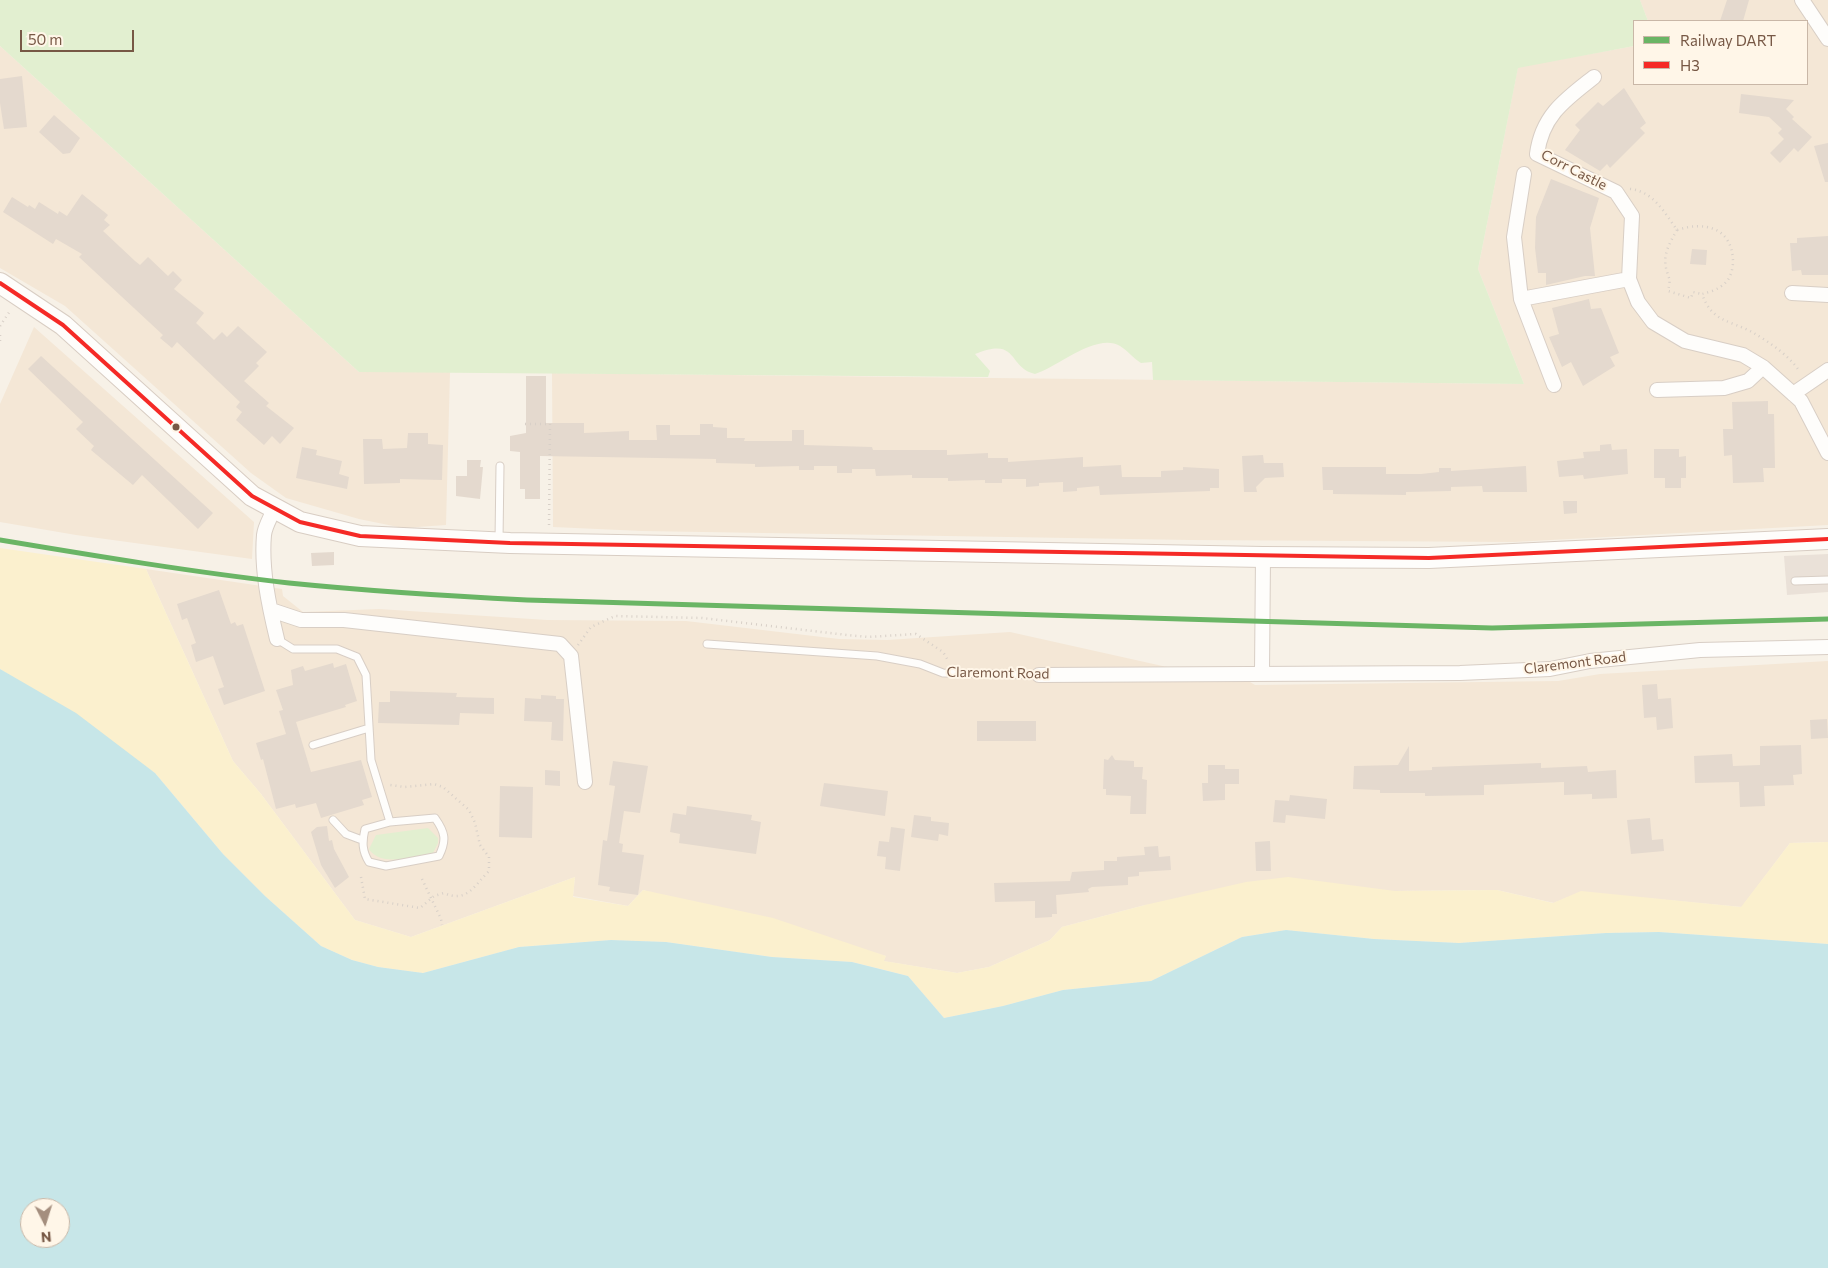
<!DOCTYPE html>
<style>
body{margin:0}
#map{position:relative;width:1828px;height:1268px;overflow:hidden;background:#f7f1e7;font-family:Commissioner,sans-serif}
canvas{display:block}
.legend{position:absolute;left:1633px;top:20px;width:175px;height:65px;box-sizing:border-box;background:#fff6e8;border:1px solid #c9b7a7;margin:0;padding:6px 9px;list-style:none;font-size:15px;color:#775845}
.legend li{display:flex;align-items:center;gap:10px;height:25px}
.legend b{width:25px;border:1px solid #c9b7a7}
.north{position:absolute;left:20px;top:1198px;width:50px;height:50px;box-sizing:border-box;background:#fff6e8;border:1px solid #c9b7a7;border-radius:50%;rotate:175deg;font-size:14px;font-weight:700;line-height:20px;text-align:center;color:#775845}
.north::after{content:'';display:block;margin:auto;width:18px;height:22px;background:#a48e7e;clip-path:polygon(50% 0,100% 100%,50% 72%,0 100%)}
.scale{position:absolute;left:20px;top:30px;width:114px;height:22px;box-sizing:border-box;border:2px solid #775845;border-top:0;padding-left:6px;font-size:15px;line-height:18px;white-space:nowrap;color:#775845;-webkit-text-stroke:4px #fff6e8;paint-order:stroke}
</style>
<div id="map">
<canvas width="1828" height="1268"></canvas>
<ul class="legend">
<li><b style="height:6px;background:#6ab565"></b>Railway DART</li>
<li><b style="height:6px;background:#f52a26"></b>H3</li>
</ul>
<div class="north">N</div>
<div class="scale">50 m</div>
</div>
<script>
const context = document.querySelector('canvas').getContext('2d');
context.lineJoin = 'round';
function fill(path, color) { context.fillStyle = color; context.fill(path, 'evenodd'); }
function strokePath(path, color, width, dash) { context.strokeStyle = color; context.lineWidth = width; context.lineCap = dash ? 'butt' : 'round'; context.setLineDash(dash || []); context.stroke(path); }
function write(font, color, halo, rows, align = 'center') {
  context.font = font + ' Commissioner,sans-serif'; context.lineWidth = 4; context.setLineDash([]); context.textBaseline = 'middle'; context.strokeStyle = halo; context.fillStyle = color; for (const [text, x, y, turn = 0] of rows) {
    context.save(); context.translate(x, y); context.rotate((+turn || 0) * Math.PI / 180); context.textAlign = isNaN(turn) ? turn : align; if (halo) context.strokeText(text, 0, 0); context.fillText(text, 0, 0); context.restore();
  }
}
fill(new Path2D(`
 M1640 0H1828V525L1514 542 1191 540 642 531 553 527 552 373 1524 384 1478 269 1518 67 1634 46V84H1807V21H1648Z
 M0 46 359 372H450L446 525 403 528 359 519 286 498 251 473 65 306 0 268Z
 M34 327 254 522 252 559 76 535 0 522V404Z
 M146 569 282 589 283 596 303 612 379 609 547 620 686 621 839 639 887 640 1010 632 1167 667H1225L1255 685 1558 681 1600 674 1828 661V842L1790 843 1742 907 1581 892 1554 903 1497 890 1395 891 1145 905 1062 927 1050 940 989 967 957 973 883 961 886 956 643 890 628 906 573 896 575 877 411 937 355 920 261 794 233 761Z`), '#f4e7d6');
fill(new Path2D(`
 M1828 554V592L1787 595 1784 556Z`), '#eae1d8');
fill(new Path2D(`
 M0 0H1640L1648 21H1634V46L1518 68 1478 269 1524 384 1153 380 1152 362 1141 363C1133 358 1128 351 1120 346 1096 332 1055 369 1035 374 1007 367 1019 336 975 354L990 371 988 377 359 372 0 46Z
 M428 828 438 838V843L433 853C414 856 381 868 369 849L376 835Z`), '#e2efd0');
fill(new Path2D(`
 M0 548 146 569 233 761 261 794 355 920 411 937 575 877 573 897 628 906 643 890 773 918 886 956 884 961 957 973 989 967 1050 940 1062 927 1145 905 1246 882 1288 877 1395 891 1497 890 1553 903 1581 891 1741 907 1790 843 1828 842V944L1659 932 1606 933 1459 943 1374 939 1286 930 1242 937 1151 981 1063 990 1003 1006 944 1018 908 976 852 962 772 957 666 942 611 940 519 947 423 973 378 967 352 960 321 946 265 896 223 854 155 773 0 669Z`), '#fbf0ce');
fill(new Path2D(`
 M0 669 76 713 155 773 223 854 265 896 321 946 352 960 378 967 423 973 519 947 611 940 666 942 772 957 852 962 908 976 944 1018 1003 1006 1063 990 1151 981 1242 937 1286 930 1374 939 1459 943 1606 933 1659 932 1828 944V1268H0ZM30 1208H60V1238H30Z`), '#c7e6e8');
fill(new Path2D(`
 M1727 0H1749L1743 21H1720Z
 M22 76 27 127 4 129 0 103V79Z
 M1624 88 1646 123 1640 128 1645 133 1610 168 1607 164 1600 171 1565 150 1580 130 1575 125 1598 102 1603 106Z
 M1741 94 1794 100 1786 109 1794 117 1792 119 1812 137 1798 152 1794 148 1780 163 1770 153 1784 139 1778 133 1782 129 1769 117 1739 113Z
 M54 115 80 138 70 153 63 154 39 132Z
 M1828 143V182H1825L1814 146Z
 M1551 179 1599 198 1590 228 1595 276H1585L1546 285V273H1538L1535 248 1536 217Z
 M82 194 108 215 104 220 110 225 103 231 135 261 140 265 148 257 168 276 173 271 182 280 174 289 204 313 196 323 214 340 222 332 227 337 238 326 267 352 256 363 259 366 244 381 269 403 266 406 294 428 280 444 272 436 264 445 236 420 242 412 236 407 240 402 177 342 172 348 160 338 163 335 79 257 82 254 56 239 53 244 3 212 12 197 28 207 29 205 35 209 39 202 58 214 59 211 67 216Z
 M1828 236V275H1802L1801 270 1792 271 1790 243H1797V238Z
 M1692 249 1707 250 1706 265 1690 264Z
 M1589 299 1591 309 1601 308 1619 353 1610 357 1615 366 1583 386 1571 362 1562 367 1549 337 1559 334 1552 308Z
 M41 356 213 513 198 529 142 475 133 485 91 450 94 446 76 429 83 422 28 369Z
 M526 376H546V423H584V433L629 431V440H657L656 425H670V435H700V424H713V427L727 428V438H745L744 441H792V430H804V445L872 447 873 450H947V455L988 453V458H1008V462L1083 457V467L1121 465 1122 477H1161V471L1183 470V467L1219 469V488H1210V491L1100 495 1099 486 1077 488V491L1063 492V482L1039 483V486L1026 487V479H1002V483H985V480L948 481V478H912V475L876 476 875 469H852V473H837V466H814V470H799V466L755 467V464L716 463V459L540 456V499H525V489H520V452L510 451V436L526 433Z
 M1768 401V414H1774L1775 468H1763L1764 482 1733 483 1732 455 1724 456 1723 429H1733L1732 402Z
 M408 433H428V444L443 445 442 480 400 479V483L364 484 363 439H382L383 449 407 448Z
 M1611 444 1612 450 1627 449 1628 474 1584 479 1583 475 1559 477 1557 461 1584 458 1583 452 1600 451V445Z
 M302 447 317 450 316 455 342 461 339 474 349 477 347 489 296 478Z
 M1654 449H1679V457L1686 456V478H1681V488H1665V478H1654Z
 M1263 455 1264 463H1283L1284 477 1265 478 1256 487 1257 492H1244L1242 456Z
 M467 460H481L480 467H483L480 499 456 496V476H467Z
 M1526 466 1527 492H1483L1482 486 1451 487V491L1406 492V495L1333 494V490H1323L1322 467H1386V474H1421L1439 472V468H1451V471Z
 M1563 501H1577V513L1564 514Z
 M334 552V565L312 566 311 553Z
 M219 590 231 624 235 622 237 626 243 624 265 691 224 705 218 689 224 687 213 656 196 662 191 645 196 643 187 618 182 620 177 604Z
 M333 663 334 668 346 664 357 701 345 705 346 707 296 722 311 772 361 760 372 797 362 800 364 805 321 818 316 803 296 808 295 804 276 809 263 759 261 760 256 743 286 734 279 711 283 710 276 690 293 685 291 670 303 666 305 671Z
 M1657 684 1658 699 1671 698 1673 728 1657 730 1656 717 1644 718 1642 685Z
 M390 691 457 693 456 697 494 698V714L460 713 459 725 378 723 379 702H390Z
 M541 695 556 696V699H564L563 741 551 740 552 722 524 721 525 698 541 699Z
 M1827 719 1828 738 1811 739 1810 720Z
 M977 721H1036V741H977Z
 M1801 745 1802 774 1793 775 1794 785 1764 786 1765 806 1740 807 1739 782 1695 783 1694 756 1732 754 1733 766 1760 765V746Z
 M1409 746V771L1432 770V767L1541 763V768L1587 766 1588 772 1616 770 1617 798 1592 799V794L1564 795V782L1484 785V795L1425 796V793H1380V790L1353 789 1354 766 1398 765Z
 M1112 755 1115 760 1134 761V767H1143L1142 779 1147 780 1146 814H1130L1131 796 1106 795V789H1103L1104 759 1108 760Z
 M613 761 648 766 640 813 624 811 619 843 623 844 622 852 644 855 638 895 609 891 610 887 598 885 603 840 607 841 615 786 609 785Z
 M1208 765H1225V769H1239V784H1225V800L1203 801 1202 783H1208Z
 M545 770 560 771V786L545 785Z
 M824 783 888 791 885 816 820 806Z
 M500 786 533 787 532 838 499 837Z
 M1290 795 1327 799 1325 819 1286 815 1285 823 1273 822 1275 800 1289 801Z
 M687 806 752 815 751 820 761 822 756 854 679 843 680 834 670 832 673 813 686 815Z
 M914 815 931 817V821L949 823 948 836 939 834 938 841 911 837Z
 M1650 818 1652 840 1663 839 1664 851 1631 854 1627 820Z
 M327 826 329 841 332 840 334 849 349 877 335 888 321 865 311 832 317 827Z
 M891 827 905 829 900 871 885 869 886 857 877 856 879 841 889 842Z
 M1270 841 1271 871H1256L1255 842Z
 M1158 846 1159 857 1170 856 1171 870 1139 872V876L1128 877V885L1092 887 1088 889 1089 892 1056 895 1057 914H1052V917L1035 918V901L995 902 994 883 1070 881 1072 872 1104 870V861H1117V857L1145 855 1144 847Z`), '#e4d9ce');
const service = new Path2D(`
 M499 540 500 466
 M1795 581 1828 580
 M277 639 293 649H337L357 657 366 675 371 760 390 822
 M707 644 877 656 920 664 943 673 1039 675
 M313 745 369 728
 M435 818C445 832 447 840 439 856L386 866 369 862C362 851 362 842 365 829L390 822Z
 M333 820 346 834 362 840`);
const minor = new Path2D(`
 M1802 0 1828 39
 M1594 77C1566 99 1542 115 1537 154L1616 192 1632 216 1629 279 1638 302 1653 322 1685 341 1743 355 1763 367 1801 401 1828 453
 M1524 174 1514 237 1521 299 1554 385
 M1792 293 1828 295
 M1521 299 1629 279
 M1657 390 1724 388 1748 381 1763 367
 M1793 394 1828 370
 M274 509C271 517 265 526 264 535 261 569 269 606 277 639
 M271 610 301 620H344L560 644 571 656 585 782
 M1262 672 1263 557
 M1039 675 1460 673 1550 669 1590 661 1700 650 1828 647`);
const secondary = new Path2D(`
 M0 283 63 325 252 496 300 522 360 536 510 543 1263 557 1429 558 1828 539`);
strokePath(service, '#d8cec5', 9);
strokePath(minor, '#d8cec5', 16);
strokePath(secondary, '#d8cdc3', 22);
strokePath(new Path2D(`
 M1630 189C1653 191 1665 213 1677 230 1704 221 1732 227 1733 261 1733 268 1731 277 1726 282 1720 289 1710 292 1702 294 1712 322 1729 320 1752 332 1769 342 1790 356 1800 372
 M1677 230C1670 242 1663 254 1666 268 1669 280 1671 278 1668 291L1691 298 1693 292 1701 294
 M0 326 10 311
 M0 335V342
 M525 424H550L549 528
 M578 645 591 627 615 616 702 618 847 635 868 637 916 634 943 652 949 662
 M361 877 365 899 420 908 434 896 444 893C467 903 474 886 489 871V857L480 845 475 823 469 810 443 787 434 784 405 787 390 785
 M422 879 441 919 442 925`), '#d8d0c8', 2.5, [1, 4]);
strokePath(service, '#fefdfb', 7);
strokePath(minor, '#fefdfb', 14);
strokePath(secondary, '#fefdfb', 20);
strokePath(new Path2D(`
 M0 283 63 325 252 496 300 522 360 536 510 543 1429 558 1828 539`), '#f52a26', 4);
strokePath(new Path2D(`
 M0 540C96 556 192 572 289 583 368 591 447 596 527 600L1492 628 1828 619`), '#6ab565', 5);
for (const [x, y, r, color] of [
 [176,427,4.5,"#775845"]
]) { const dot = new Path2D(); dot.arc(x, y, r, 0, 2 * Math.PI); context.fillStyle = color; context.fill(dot); strokePath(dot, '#fff6e8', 2); }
write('14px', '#775845', '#fff6e8', [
 ["Corr Castle",1574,170,27],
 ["Claremont Road",1575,663,-7],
 ["Claremont Road",998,673,1]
]);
</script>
